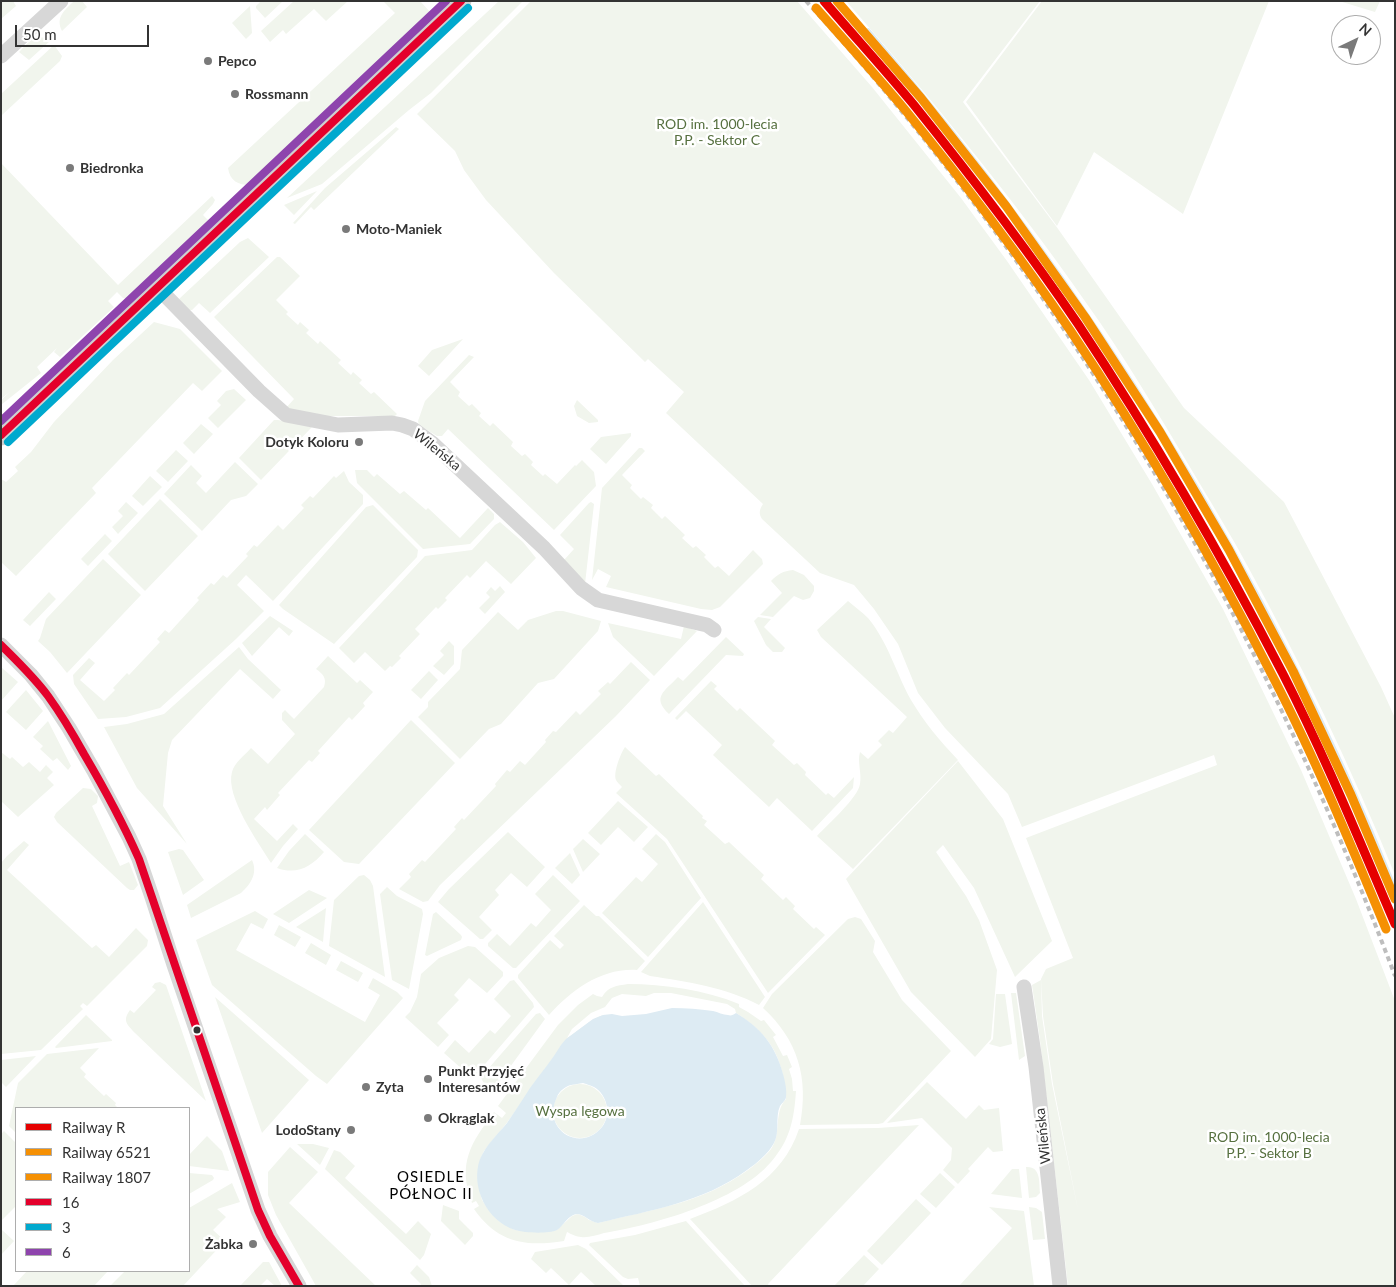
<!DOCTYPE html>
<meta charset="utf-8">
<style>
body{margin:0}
#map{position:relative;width:1396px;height:1287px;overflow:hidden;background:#fff;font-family:Lato,sans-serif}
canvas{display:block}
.frame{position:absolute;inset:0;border:2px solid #333;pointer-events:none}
.legend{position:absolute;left:15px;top:1107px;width:175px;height:165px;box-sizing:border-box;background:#fff;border:1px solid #adadad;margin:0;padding:6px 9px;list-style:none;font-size:15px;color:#333}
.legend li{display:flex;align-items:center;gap:10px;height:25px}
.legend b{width:25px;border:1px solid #adadad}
.north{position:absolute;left:1331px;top:15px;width:50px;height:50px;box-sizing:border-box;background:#fff;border:1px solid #adadad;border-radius:50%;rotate:42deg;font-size:14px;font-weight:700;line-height:20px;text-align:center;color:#333}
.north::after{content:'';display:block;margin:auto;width:18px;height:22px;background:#7a7a7a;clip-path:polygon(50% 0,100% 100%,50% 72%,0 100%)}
.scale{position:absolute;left:15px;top:25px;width:134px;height:22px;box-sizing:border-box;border:2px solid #333;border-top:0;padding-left:6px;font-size:15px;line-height:18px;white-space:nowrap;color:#333;-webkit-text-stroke:4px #fff;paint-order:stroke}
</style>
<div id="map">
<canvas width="1396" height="1287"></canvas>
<div class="frame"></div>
<ul class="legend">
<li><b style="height:6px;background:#e50000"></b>Railway R</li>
<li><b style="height:6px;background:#f59003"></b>Railway 6521</li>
<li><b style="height:6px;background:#f59003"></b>Railway 1807</li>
<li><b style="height:6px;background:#e4002b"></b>16</li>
<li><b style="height:6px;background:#00a9ce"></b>3</li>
<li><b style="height:6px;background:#8e44ad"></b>6</li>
</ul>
<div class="north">N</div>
<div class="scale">50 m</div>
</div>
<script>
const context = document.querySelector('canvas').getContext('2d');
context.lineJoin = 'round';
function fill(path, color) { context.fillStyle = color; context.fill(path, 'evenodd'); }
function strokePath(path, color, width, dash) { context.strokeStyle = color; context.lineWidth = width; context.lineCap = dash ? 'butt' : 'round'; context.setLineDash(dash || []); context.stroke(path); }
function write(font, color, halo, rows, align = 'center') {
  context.font = font + ' Lato,sans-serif'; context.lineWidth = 5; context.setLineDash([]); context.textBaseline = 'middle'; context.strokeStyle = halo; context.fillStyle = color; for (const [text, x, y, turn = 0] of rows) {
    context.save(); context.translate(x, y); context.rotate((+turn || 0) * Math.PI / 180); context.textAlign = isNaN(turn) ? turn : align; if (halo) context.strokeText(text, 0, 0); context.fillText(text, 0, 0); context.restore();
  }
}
fill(new Path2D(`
 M1 1H13L16 6 1 19Z
 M74 1H82L87 7 62 31C55 17 65 10 74 1Z
 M261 1H283L265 18 256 8V6Z
 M294 1H348L326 21 314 9 286 34 283 30 270 42 261 31Z
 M383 1H420L431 13 250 185C238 185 230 181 228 168L395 13Z
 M499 1H523L431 93 409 110 322 184 287 198Z
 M531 1H797L872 87 961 198 1007 261 1089 380 1152 484 1223 609 1301 770 1356 899 1395 1001V1286H1068L1040 1040 1032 985 1041 980 1042 1016 1052 1084 1079 1215 1053 1084 1043 1016 1041 979 1046 969 1073 958 1026 838 1217 765 1214 755 1022 827 1008 794 945 728 918 693 898 644 874 609 854 585 820 573 762 519C758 513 760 509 763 504L666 413 684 392 648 359 645 362 554 273 486 200 464 170 455 151 417 114Z
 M846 1H1040L963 102 1056 226 1184 408 1284 502 1381 687 1395 718V875C1352 769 1302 665 1247 565 1232 537 1216 511 1200 484 1168 430 1136 376 1101 324 1024 211 936 104 846 1Z
 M1042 1H1269L1183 214 1094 152 1057 226 966 102Z
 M1339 1H1380L1375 12Z
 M250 6 252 33 246 39 232 23Z
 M40 37 45 38 50 41 29 60 19 52C26 45 31 38 40 37Z
 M54 45 62 56 60 61 1 116V94Z
 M396 127 399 129 314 210 311 207 295 224 293 223 325 188Z
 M1 163 118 285 212 196 215 200 213 204 203 215 210 222 129 299 123 298 117 292 108 301 114 307 60 357 54 352 57 348 37 367 41 373 1 405V400L11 391 1 399Z
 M317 191 294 215 284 205Z
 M248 238 269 257 210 313 199 303 192 310H189L179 299 240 242Z
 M277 257H280L300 276 276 300 288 312 286 314 298 325 300 322 309 330 306 333 318 344 320 341 341 360 338 363 351 375 353 372 362 380 359 383 371 394 374 392 397 414 395 416H325L286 408 294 399 214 317Z
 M154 322 180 329 222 371 202 391 193 383 92 488 96 493 16 576 1 562V479L6 482 18 471 15 467 31 452 54 422 113 360Z
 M463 339 429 376 418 366 432 350Z
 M469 355 474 357 450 382 460 392 458 396 469 406 472 404 481 413 479 416 490 426 493 423 513 442 511 446 522 456 525 454 533 462 531 465 543 476 545 474 557 484 575 465 576 466 582 460 594 472 596 486 554 530 448 429 442 436H437L419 425 418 421 425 401Z
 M234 389 246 400 218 428 208 418 221 405 217 401 226 391Z
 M577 400 598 420V422L589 423 577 416 574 406Z
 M274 420H278L312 427 261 480 239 458Z
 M201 424 213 434 194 454 183 443Z
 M631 433V436L606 464 590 449 601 437Z
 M639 448H642L645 451 622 475 632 485 630 488 641 499 643 497 653 505 651 508 662 519 665 516 685 535 682 538 693 548 696 546 706 555 704 557 715 568 718 566 729 576 753 550 762 559 763 564 720 607 712 610 701 609 606 587 611 576 598 569 592 580 602 488Z
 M176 450 188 461 168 482 156 471Z
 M235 462 258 484 246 496 231 500 202 531 164 494 191 465 202 476 196 483 206 493Z
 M355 470H367L374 477 377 474 400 494 404 491 426 510 428 508 460 538 488 508 494 514V519L470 544 423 549 357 483Z
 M344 471 349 482 363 495V504L273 601 246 575 237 585 264 611 236 639 160 708 126 717 98 719 74 684 73 675 89 658 95 663 80 680 104 701 115 690 113 688 127 673 129 675 160 642 157 639 165 630 169 633 199 600 197 598 211 583 214 585 223 575 227 578 248 556 246 554 254 545 257 547 278 525 283 530 304 508 301 505 310 496 313 498 334 476 336 478Z
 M150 476 162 487 143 506 132 496Z
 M160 499 198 536 145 591 108 554Z
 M126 502 138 513 118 534 112 527 123 516 118 511Z
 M591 502 594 504 585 584 564 560 574 549 560 535 589 503Z
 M373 505 418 550 417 557 334 644 283 609 279 605 366 507Z
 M500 522 523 542 536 558 511 584 486 561 470 578 467 575 445 598 447 600 438 609 436 607 415 629 420 634 399 656 401 658 392 667 390 666 385 671 365 652 354 663 339 648 425 556 472 550 495 525Z
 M105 534 112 541 88 566 81 559Z
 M103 559 141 595 67 673 50 652 38 641 40 638 46 619Z
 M793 570 804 575 814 586V591L810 598 803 600 794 596 773 617 760 615 782 593 771 581C778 574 783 571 793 570Z
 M500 586 505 592 485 614 479 608 490 597 486 593 491 587 495 591Z
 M49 592 56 599 30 626 23 620Z
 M848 601C854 606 862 612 868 618 888 642 896 673 911 700 924 722 940 741 958 760L853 869 817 836C828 824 858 798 860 784 862 773 857 762 860 752L868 759 882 745 878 741 889 730 893 733 907 717 821 637 817 630Z
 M556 611H563L601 621 598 631 554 679 538 683 501 724 489 729 460 759 418 717 428 707V702L460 669 462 650 498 612 518 630 528 620Z
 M270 616 293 631 289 636 279 627 252 656 242 643Z
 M758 617 771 619 764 627 785 648 782 652H773L766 645 754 621Z
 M608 623 681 639 684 626 697 631 654 676 613 637Z
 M726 637 744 654 743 656 726 655 669 714C651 697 665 691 678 677L683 681Z
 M449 641 454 646V664L444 675 433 666 444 655 440 651Z
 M239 647 248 659 281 690 273 699 240 669 172 740 168 753 163 806 187 844 137 788 104 727 127 724 164 714Z
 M328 656 357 683 360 680 373 692 363 703 365 706 352 720 349 717 318 751 320 753 312 762 309 760 278 793 280 795 267 810 265 807 254 819 277 841 293 824 298 829 283 846 271 863C258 842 225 796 232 772 234 763 245 755 251 748L268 764 295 734 282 720V713L285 710 294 719 324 687C327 678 323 674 316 669Z
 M631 662 650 680 616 716 440 885 428 901 423 902 399 889 411 877 409 874 422 860 425 862 456 829 454 827 462 818 464 820 496 786 495 784 507 770 510 772 520 761 525 765 546 742 545 740 553 731 556 732 576 711 580 715 601 694 598 691 608 682 610 684Z
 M1 667 18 682 1 701Z
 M429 671 438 680 421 699 411 690Z
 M711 681 717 686 714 689 737 711 740 708 775 741 772 745 794 765 797 763 806 772 805 775 826 795 828 793 834 798 854 777 853 788 812 831 777 798 769 807 713 755 722 745 686 711 677 720 675 718Z
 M26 690 43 711 26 730 6 712Z
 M411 720 455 763 359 864 344 862 309 830Z
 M48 721 71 766 68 770 57 758 53 761 40 749 43 746 33 737Z
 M625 747 656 776 659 774 703 816 702 818 707 821 704 825 725 844 729 842 764 875 761 879 783 900 786 897 795 906 793 909 814 929 816 927 825 935 768 993 667 839 616 793 622 787C620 785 617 782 616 780 613 772 621 753 625 747Z
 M1 752 10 759 12 757 23 767 29 762 40 772 46 765 53 772 47 778 54 785 18 817 1 801Z
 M958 761 1003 819 1052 941 1015 977 974 888 943 845 936 852 966 896 979 920 997 970 991 1039 975 1057 911 992 846 879Z
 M83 788 91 789 98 796 97 803 92 806 120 866 129 862 138 885 134 890H130L127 888 57 822 54 817 56 813Z
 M618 801 648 827 634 842 618 827 601 845 588 833Z
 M508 832 545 867 527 887 511 873 495 890 499 895 479 917 492 930 483 939H480L438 902 449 889Z
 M305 834 324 852C311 867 297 875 277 868L289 851Z
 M656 834 665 842 701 898 648 957 602 913 636 877 642 882 658 864 642 849Z
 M583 839 600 854 583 872 573 849Z
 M24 841 29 845 7 870 92 948 96 945 109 957 136 928 148 940 147 946 87 1006 83 1003 80 1006 83 1009 41 1050 1 1054V863L7 856Z
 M179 849 183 850 204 880 183 895 168 852Z
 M570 853 580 875 572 884 555 868Z
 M252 860C258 873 251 884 241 893L191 918 187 905Z
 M364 875 370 880 373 886 385 977 329 946 334 900 359 876Z
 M553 875 580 901 516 968H513L488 946V943L497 934 510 946 531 923 536 927 551 910 535 894Z
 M387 887 397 896 422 909 423 914 409 989 392 980 380 894Z
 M309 890 327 898 289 923 273 914Z
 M703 902 765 997 759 1005C725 987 688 982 650 976L641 972Z
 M584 905 596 916H599L645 961 637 970C601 968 572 990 549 1015L518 978V975L550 940 560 949 564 945 554 936Z
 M326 908 323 942 296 927Z
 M255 911 268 919 263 929 251 923 236 950 365 1022 380 995 368 988 373 978 397 992 403 998 327 1084 316 1076 212 985 196 940Z
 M436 912 461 935 462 937 461 940 427 956 425 955 433 914Z
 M855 917 861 919 875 941 873 952 902 1000 951 1051 883 1123 878 1124 800 1125C809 1078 798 1040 763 1008L772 994 848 919Z
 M279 925 301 937 295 947 274 935Z
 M311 943 331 955 326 965 305 953Z
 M468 946 475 947 503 972V976L487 993 469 978 454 995 459 1000 437 1023 449 1035 438 1047 405 1017 410 1012 417 997 421 974 439 958Z
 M341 961 363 973 358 982 336 970Z
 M514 980 533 1003 534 1007 474 1077H471L444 1053 455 1040 469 1053 490 1030 495 1034 511 1016 494 999 510 981Z
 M160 982 166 985 206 1101 135 1033C127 1024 122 1021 130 1010L134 1013 156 990 152 987 155 983Z
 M628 984C664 984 705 990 739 1004V1007L748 1012 761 1021 764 1020 776 1035 773 1037 783 1056 787 1055 792 1067 789 1069 792 1079 793 1091H796C794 1120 790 1140 771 1162 738 1201 654 1225 604 1233 597 1235 588 1238 581 1237 577 1237 571 1234 567 1232L564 1241C525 1247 498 1243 474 1209L479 1206 476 1201 472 1203C457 1163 471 1143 494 1112L502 1118 506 1113 498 1106 558 1025 578 1005 593 994 597 996 602 997C609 986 616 986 628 984ZM654 993H671L727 1004 735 1009 736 1013C755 1025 774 1042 780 1065 784 1075 784 1088 786 1099 773 1113 782 1134 771 1149 765 1157 756 1164 748 1170 701 1204 653 1209 598 1223L589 1220 585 1217 578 1214 572 1216 558 1229 554 1231 533 1232 515 1230 500 1222 488 1209 482 1200 479 1188 480 1160 484 1151 506 1124 554 1057 603 1015C589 1020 580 1030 567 1038L572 1029 591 1013 605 1007 612 998 622 994 646 996Z
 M1011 993H1016L1025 1056 1019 1060Z
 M996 994H1005L1012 1044 1000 1047 989 1044 993 1039Z
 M215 997 309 1080 262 1133Z
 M540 1013 545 1019 494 1089C488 1089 482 1082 481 1077L536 1014Z
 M86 1015 112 1040V1041L56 1048 55 1047Z
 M99 1048 80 1068 86 1074 84 1077 104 1096 106 1094 116 1103 115 1105 118 1108H16V1133L9 1126 18 1083 47 1054Z
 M36 1056 6 1087 1 1082V1060Z
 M927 1082 966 1119 979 1105 984 1110 999 1108 1003 1151 993 1152 988 1147 968 1169 970 1171 958 1184 943 1170 951 1160 952 1148 922 1118 887 1123Z
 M553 1111a27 27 0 1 1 54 0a27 27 0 1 1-54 0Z
 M919 1125 768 1284 769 1286H752L690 1219C738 1201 782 1180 799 1129L878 1128Z
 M4 1131 16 1143V1206L1 1221V1134Z
 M207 1136 222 1151 229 1171 189 1166V1155Z
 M297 1144H313L329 1148 320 1165Z
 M290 1147 318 1172 289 1203 376 1286H316L276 1215 268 1195V1172Z
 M334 1150 340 1152 355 1166 345 1178 406 1234 418 1221 431 1234 424 1255 420 1260 325 1169Z
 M1026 1167C1041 1166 1039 1182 1040 1193L1036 1197 1029 1198Z
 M1012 1169H1019L1022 1198 991 1194Z
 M189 1173 212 1175 214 1178 213 1180 189 1194Z
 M940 1173 955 1187 936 1208 920 1194Z
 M232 1183 240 1202 217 1209 226 1217 213 1230 225 1241 183 1286H110L125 1271H189V1208Z
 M916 1199 931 1213 882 1265 867 1251Z
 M443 1205 459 1211V1219L473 1233V1236L465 1245 441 1221Z
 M989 1207 1024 1211 1034 1286H959L1012 1228Z
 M1029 1207 1036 1208 1042 1212 1045 1239 1033 1240Z
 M686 1221 745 1286H640L638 1278 628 1279 623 1277 589 1245 590 1243 635 1235Z
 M1 1229 14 1241 1 1255Z
 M578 1245 586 1249 624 1286H596L581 1272 569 1285 551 1268 546 1273 531 1259 535 1252Z
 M864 1255 879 1269 863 1286H834Z
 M263 1262H269L282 1286H275L267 1279 260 1286H240Z
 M417 1265 429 1277 432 1286H420L421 1284 410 1273Z
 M27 1271H108L94 1286H13Z`), '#f1f5ed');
fill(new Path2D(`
 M672 1008C686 1008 699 1009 713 1011 718 1012 723 1015 728 1015 731 1016 733 1015 736 1013 760 1027 776 1046 783 1074 785 1081 787 1090 786 1097 786 1100 782 1103 780 1106 775 1117 780 1132 774 1143 768 1154 757 1163 747 1170 702 1203 651 1210 598 1223 590 1222 585 1215 578 1214 568 1214 564 1226 557 1230 548 1234 525 1233 515 1230 487 1221 470 1187 480 1159 486 1145 498 1134 507 1123 515 1111 523 1099 530 1088 541 1073 552 1060 561 1045L566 1039 593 1019 603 1015 612 1014 622 1016 646 1014ZM583 1083C586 1084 590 1085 594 1087 607 1094 612 1115 602 1127 580 1154 541 1129 557 1097 559 1091 566 1086 571 1085 575 1084 579 1084 583 1083Z`), '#ddebf3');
strokePath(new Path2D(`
 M868 31C1089 287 1269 577 1395 890`), '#ddebf3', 5.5);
strokePath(new Path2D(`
 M1 56 61 1
 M158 288 259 391 286 415 338 425 392 423 402 425 413 429 432 443 544 548 581 588 598 600 707 625 714 630
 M1 645 31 675 48 696 69 728 94 771 129 837 139 859 152 897 174 965 258 1210 270 1236 299 1286
 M1024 987 1036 1067 1060 1286`), '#d7d7d7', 15);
strokePath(new Path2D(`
 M1 435 461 1`), '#d0d0d0', 21);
strokePath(new Path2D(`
 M806 1C1065 284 1260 618 1395 976`), '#bebebe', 4, [5, 4]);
strokePath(new Path2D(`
 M1 435 461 1
 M1 645C17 661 34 677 48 696 61 714 73 734 84 754 104 788 123 823 139 859L258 1210 270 1236 299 1286`), '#e4002b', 8);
strokePath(new Path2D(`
 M8 442 468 8`), '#00a9ce', 8);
strokePath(new Path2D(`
 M1 421 446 1`), '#8e44ad', 8);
strokePath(new Path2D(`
 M824 1C854 36 885 70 914 105 971 176 1027 249 1078 324 1153 437 1221 554 1283 674 1325 756 1359 840 1395 924`), '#e50000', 9);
strokePath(new Path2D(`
 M816 8C846 42 877 76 906 111 963 181 1019 255 1070 330 1145 442 1213 559 1274 679 1316 760 1351 845 1386 929`), '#f59003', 9);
strokePath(new Path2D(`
 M837 1 921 98 1006 206 1085 317 1160 432 1229 550 1293 671 1351 795 1395 899`), '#f59003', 9);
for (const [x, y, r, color] of [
 [208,61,5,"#7a7a7a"],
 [235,94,5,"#7a7a7a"],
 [70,168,5,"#7a7a7a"],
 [346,229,5,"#7a7a7a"],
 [359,442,5,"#7a7a7a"],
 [197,1030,4.5,"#333"],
 [428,1079,5,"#7a7a7a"],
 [366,1087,5,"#7a7a7a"],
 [428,1118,5,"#7a7a7a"],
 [351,1130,5,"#7a7a7a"],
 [253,1244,5,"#7a7a7a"]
]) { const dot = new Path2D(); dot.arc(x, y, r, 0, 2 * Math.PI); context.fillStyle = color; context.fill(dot); strokePath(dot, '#fff', 2); }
write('bold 14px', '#333', '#fff', [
 ["Pepco",218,61],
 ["Rossmann",245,94],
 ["Biedronka",80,168],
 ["Moto-Maniek",356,229],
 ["Dotyk Koloru",349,442,"right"],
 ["Punkt Przyjęć",438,1071],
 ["Interesantów",438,1087],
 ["Zyta",376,1087],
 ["Okrąglak",438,1118],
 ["LodoStany",341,1130,"right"],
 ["Żabka",243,1244,"right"]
], 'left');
write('14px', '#56703f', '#fff', [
 ["ROD im. 1000-lecia",717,124],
 ["P.P. - Sektor C",717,140],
 ["Wyspa lęgowa",580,1111],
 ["ROD im. 1000-lecia",1269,1137],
 ["P.P. - Sektor B",1269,1153]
]);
write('14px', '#333', '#fff', [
 ["Wileńska",437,450,39],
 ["Wileńska",1043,1136,-96]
]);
context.letterSpacing = '1px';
write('15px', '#000', '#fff', [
 ["OSIEDLE",431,1177],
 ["PÓŁNOC II",431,1194]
]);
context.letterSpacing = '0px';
</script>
